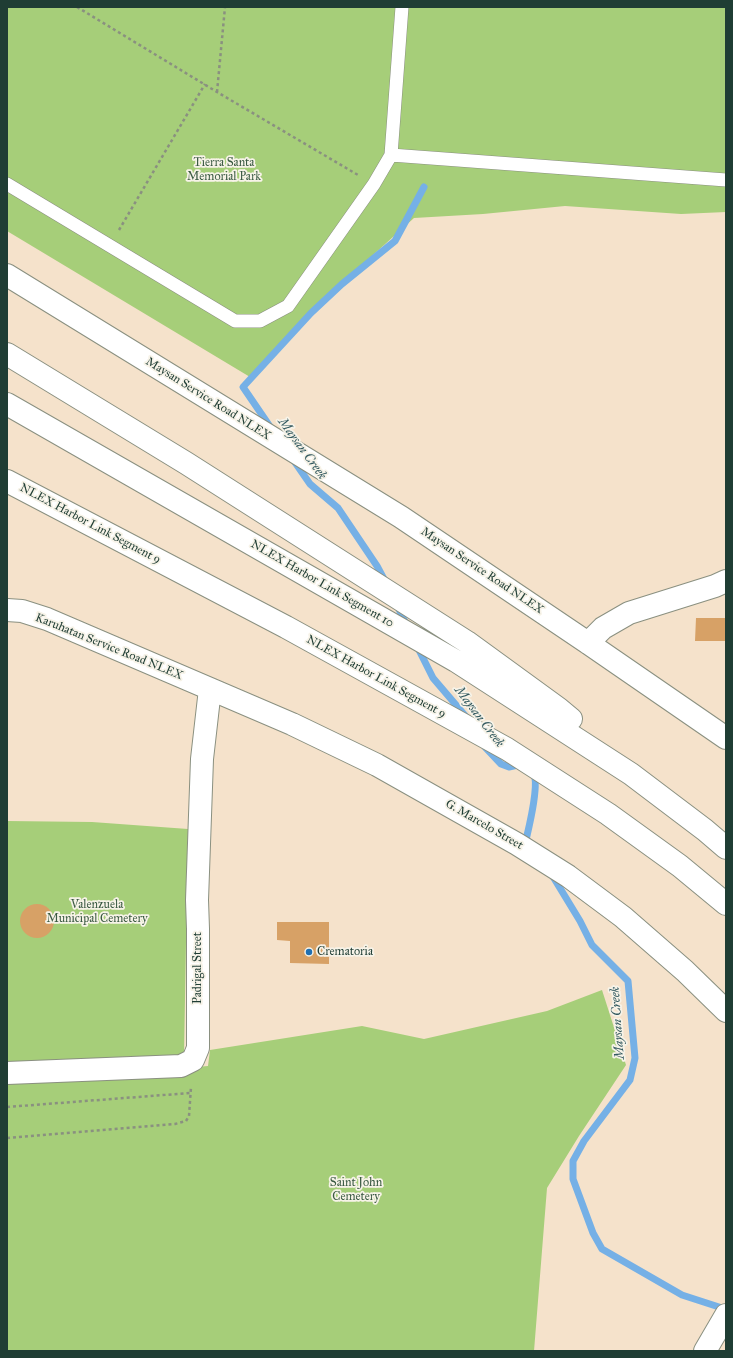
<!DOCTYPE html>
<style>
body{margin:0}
#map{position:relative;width:733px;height:1358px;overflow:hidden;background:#f5e2cb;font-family:"IM FELL Great Primer",serif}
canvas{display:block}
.frame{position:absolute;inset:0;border:8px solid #1f3d34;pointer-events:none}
</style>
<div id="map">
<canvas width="733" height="1358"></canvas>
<div class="frame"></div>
</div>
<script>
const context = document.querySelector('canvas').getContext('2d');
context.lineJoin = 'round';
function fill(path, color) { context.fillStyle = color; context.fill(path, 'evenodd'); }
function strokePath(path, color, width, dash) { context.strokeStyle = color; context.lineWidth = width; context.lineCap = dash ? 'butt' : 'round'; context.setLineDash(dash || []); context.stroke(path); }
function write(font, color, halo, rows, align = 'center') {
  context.font = font + ' "IM FELL Great Primer",serif'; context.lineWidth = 3.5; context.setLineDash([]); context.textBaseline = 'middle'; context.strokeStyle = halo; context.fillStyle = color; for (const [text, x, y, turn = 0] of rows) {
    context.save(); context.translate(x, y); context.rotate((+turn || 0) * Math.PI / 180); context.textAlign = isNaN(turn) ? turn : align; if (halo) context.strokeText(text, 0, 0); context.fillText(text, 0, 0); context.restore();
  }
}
fill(new Path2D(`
 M7 7H726V212L681 214 565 206 483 214 414 218 352 274 250 377 7 231Z
 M7 821 92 822 188 829 184 1055 120 1057 7 1066Z
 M602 990 626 1065 579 1136 547 1188 534 1351H7V1083L208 1066 210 1050 362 1026 424 1039 547 1011Z`), '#a6ce79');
strokePath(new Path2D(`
 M271 428 243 387 311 313 342 284 395 241 424 187
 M292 458 310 484 338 508 377 566 385 581
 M397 605 407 626
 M417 646 433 678 468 719
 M485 747 501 764 509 767 522 764
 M530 843 526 840C529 827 540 782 533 773
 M552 875 580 921 592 945 628 981 635 1058 630 1080 584 1141 573 1161V1179L593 1233 602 1249 682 1295 719 1307`), '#75b0e6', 7);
fill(new Path2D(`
 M696 618H725V641H695Z
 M20 921a17 17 0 1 1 34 0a17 17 0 1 1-34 0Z
 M277 922H329V964L290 963V941L277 940Z`), '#d7a166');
const service = new Path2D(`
 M391 155 726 180
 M7 184 235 321H260L288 306 374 184 391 155 402 7`);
const minor = new Path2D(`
 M705 1351 726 1315`);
const tertiary = new Path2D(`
 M7 275 401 517 588 643 726 738
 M7 610 22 611 47 619 292 724 377 765 517 844 568 876 623 917 685 971 726 1011
 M588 643 603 628 629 613 715 586 726 581
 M7 1073 181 1066 193 1060 198 1048V929L197 900 202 759 210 689`);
const motorway = new Path2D(`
 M7 354 186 463 467 642 559 709 571 719
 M7 404 456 661 631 774 705 830 726 848
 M7 481 286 627 507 749 608 814 680 866 726 904`);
strokePath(service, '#8a9080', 14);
strokePath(minor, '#8a9080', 24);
strokePath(tertiary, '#8a9080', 24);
strokePath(motorway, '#8a9080', 24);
strokePath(new Path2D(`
 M77 7 217 92 358 175
 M217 92 225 7
 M119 230 205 84
 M7 1107 190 1093
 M7 1138 175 1124 186 1121 189 1116 191 1087`), '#8a9080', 2.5, [3, 3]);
strokePath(service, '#fff', 13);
strokePath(minor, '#fff', 22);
strokePath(tertiary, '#fff', 22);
strokePath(motorway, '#fff', 22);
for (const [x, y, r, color] of [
 [309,952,4,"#1f6fb2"]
]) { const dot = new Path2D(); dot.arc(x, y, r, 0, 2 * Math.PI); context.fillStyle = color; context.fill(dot); strokePath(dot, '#f7f3e8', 1.5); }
write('12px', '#3a5a42', '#f7f3e8', [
 ["Tierra Santa",224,163],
 ["Memorial Park",224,177],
 ["Valenzuela",97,905],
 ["Municipal Cemetery",97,919],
 ["Saint John",356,1183],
 ["Cemetery",356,1197]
]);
write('12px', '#1f3d34', '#f7f3e8', [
 ["Maysan Service Road NLEX",208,399,32],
 ["NLEX Harbor Link Segment 9",90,524,28],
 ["Maysan Service Road NLEX",482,571,34],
 ["NLEX Harbor Link Segment 10",322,584,30],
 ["Karuhatan Service Road NLEX",109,647,22],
 ["NLEX Harbor Link Segment 9",376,677,29],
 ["G. Marcelo Street",484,825,30],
 ["Padrigal Street",198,968,-90]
]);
write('12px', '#1f3d34', '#f7f3e8', [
 ["Crematoria",317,952]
], 'left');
write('italic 13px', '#345a60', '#f7f3e8', [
 ["Maysan Creek",302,449,54],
 ["Maysan Creek",479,717,53],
 ["Maysan Creek",618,1023,-94]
]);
</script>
